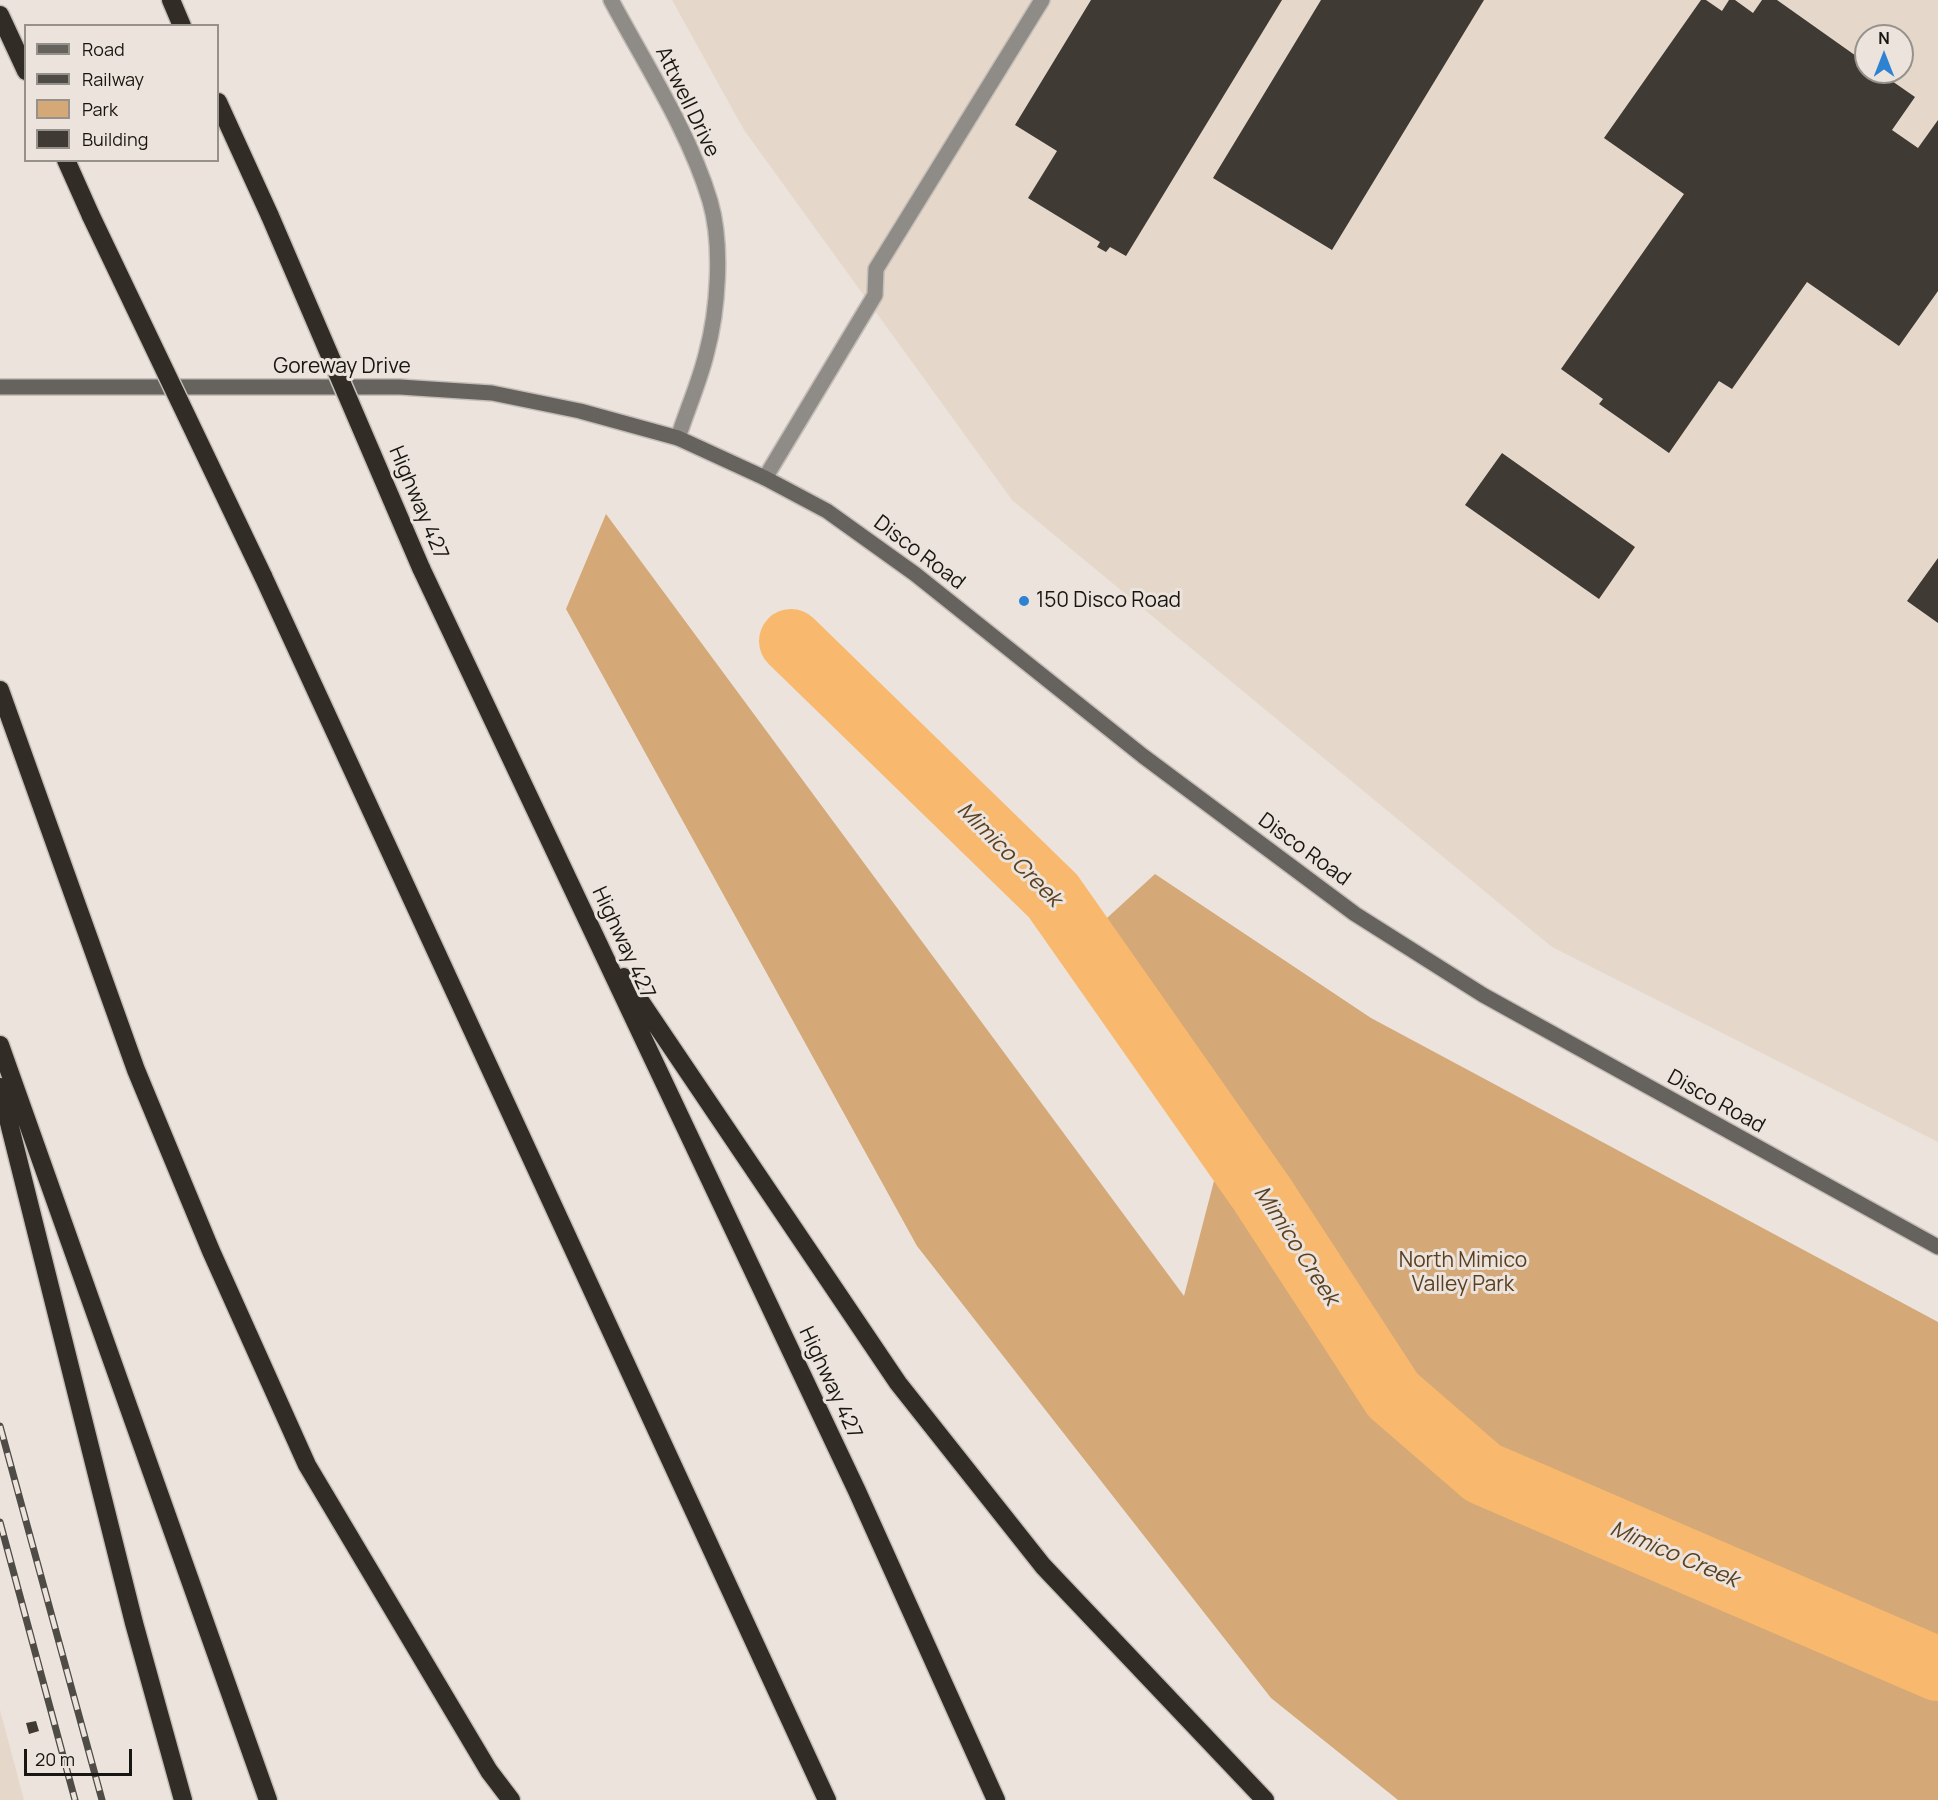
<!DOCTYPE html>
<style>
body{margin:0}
#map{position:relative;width:1938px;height:1800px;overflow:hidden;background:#ebe3dc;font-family:Manrope,sans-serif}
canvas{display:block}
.legend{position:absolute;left:24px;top:24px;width:195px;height:138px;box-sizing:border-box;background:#ebe3dc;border:2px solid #97918c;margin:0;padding:8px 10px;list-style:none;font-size:18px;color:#181613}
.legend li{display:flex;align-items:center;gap:12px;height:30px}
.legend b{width:30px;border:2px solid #97918c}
.north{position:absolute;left:1854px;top:24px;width:60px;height:60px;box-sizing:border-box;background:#ebe3dc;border:2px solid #97918c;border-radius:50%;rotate:0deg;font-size:16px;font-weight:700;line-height:24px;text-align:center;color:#181613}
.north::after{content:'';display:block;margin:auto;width:21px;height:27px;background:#2d83d1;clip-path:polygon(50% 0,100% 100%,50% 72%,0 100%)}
.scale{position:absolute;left:24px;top:1749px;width:108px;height:27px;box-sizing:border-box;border:3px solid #181613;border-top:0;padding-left:8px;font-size:18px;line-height:21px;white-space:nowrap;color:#181613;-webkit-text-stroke:4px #ebe3dc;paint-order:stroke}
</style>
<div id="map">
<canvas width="1938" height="1800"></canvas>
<ul class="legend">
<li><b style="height:8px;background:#66625d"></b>Road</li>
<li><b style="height:8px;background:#4f4c47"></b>Railway</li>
<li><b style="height:16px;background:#d4a877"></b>Park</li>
<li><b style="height:16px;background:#403a34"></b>Building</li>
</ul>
<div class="north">N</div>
<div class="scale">20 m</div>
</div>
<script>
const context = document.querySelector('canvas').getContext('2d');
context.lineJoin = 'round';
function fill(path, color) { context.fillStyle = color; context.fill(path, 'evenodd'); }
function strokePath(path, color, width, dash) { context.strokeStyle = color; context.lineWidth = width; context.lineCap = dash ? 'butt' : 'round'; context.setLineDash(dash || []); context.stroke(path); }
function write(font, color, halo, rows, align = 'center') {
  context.font = font + ' Manrope,sans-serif'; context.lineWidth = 6; context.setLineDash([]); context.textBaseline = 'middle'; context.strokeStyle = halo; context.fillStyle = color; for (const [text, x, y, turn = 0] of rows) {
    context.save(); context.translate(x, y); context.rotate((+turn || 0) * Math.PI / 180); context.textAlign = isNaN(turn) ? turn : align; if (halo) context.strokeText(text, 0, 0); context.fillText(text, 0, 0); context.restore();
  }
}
fill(new Path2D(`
 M672 0H1938V1142L1552 947 1012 500 744 130ZM1866 36H1902V72H1866Z
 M0 1710 24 1800H0Z`), '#e5d8ca');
fill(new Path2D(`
 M606 514 1184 1296 1214 1181 1192 1065 1095 929 1155 874 1371 1018 1938 1322V1648L1410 1448 1938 1664V1800H1398L1271 1698 917 1246 566 609Z`), '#d4a877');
strokePath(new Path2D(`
 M791 641 1053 896 1262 1194 1393 1395 1483 1473 1938 1669`), '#f8b96e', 64);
fill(new Path2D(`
 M1091 0H1282L1126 256 1110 247 1106 252 1097 247 1100 242 1028 198 1057 151 1015 125Z
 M1321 0H1484L1332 250 1213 178Z
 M1701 0H1706L1722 11 1729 0H1735L1753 13 1762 0H1777L1866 63V72H1879L1915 97 1892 130 1918 148 1938 120V291L1899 346 1807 282 1732 389 1719 381 1669 453 1599 404 1603 399 1561 369 1684 194 1604 138Z
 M1502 453 1635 547 1599 599 1465 505Z
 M1938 558V623L1907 601Z
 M36 1721 39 1731 29 1734 26 1723Z`), '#403a34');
const service = new Path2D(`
 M765 478 875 295 876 269 1042 0`);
const minor = new Path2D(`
 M611 0C645 64 689 131 710 201 723 245 718 311 706 355 699 383 687 410 678 438`);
const secondary = new Path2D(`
 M0 387H400L492 393 580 411 678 438 765 478 827 511 915 574 1143 756 1355 914 1483 995 1938 1247`);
const motorway = new Path2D(`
 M171 0 182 26
 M0 15 26 71
 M218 102 270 216
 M66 160 91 216
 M421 568 857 1491 996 1800
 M263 576 827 1800
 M0 690 136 1070 211 1251 307 1465 489 1771 511 1800
 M624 977 898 1383 1043 1566 1265 1800
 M0 1045 268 1800
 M0 1087 134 1623 183 1800`);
strokePath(service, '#c5beb8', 18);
strokePath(minor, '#c5beb8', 18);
strokePath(secondary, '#c5beb8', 18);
strokePath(motorway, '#c5beb8', 21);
strokePath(service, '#8f8c88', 15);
strokePath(minor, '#8f8c88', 15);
strokePath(secondary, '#66625d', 15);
strokePath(motorway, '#322c26', 18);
const rail = new Path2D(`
 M0 1426 102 1800
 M0 1522 75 1800`);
strokePath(rail, '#4f4c47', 7);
strokePath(rail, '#ebe3dc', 4.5, [14]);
const motorwayBridge = new Path2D(`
 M91 216 263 576
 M270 216 421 568`);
strokePath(motorwayBridge, '#c5beb8', 21, []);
strokePath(motorwayBridge, '#322c26', 18);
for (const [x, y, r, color] of [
 [1024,601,6,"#2d83d1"]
]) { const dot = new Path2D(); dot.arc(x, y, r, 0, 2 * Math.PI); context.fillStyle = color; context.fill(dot); strokePath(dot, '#ebe3dc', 2); }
write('21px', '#181613', '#ebe3dc', [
 ["Attwell Drive",687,102,64],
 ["Goreway Drive",342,367],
 ["Highway 427",418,503,67],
 ["Disco Road",919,553,37],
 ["Disco Road",1304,850,36],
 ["Highway 427",623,943,65],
 ["Disco Road",1716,1102,29],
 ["Highway 427",830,1383,65]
]);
write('21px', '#181613', '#ebe3dc', [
 ["150 Disco Road",1036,601]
], 'left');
write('21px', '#593f1f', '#ebe3dc', [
 ["North Mimico",1463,1261],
 ["Valley Park",1463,1285]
]);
write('italic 22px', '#5a4020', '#ebe3dc', [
 ["Mimico Creek",1009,855,45],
 ["Mimico Creek",1296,1246,57],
 ["Mimico Creek",1674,1555,23]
]);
</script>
